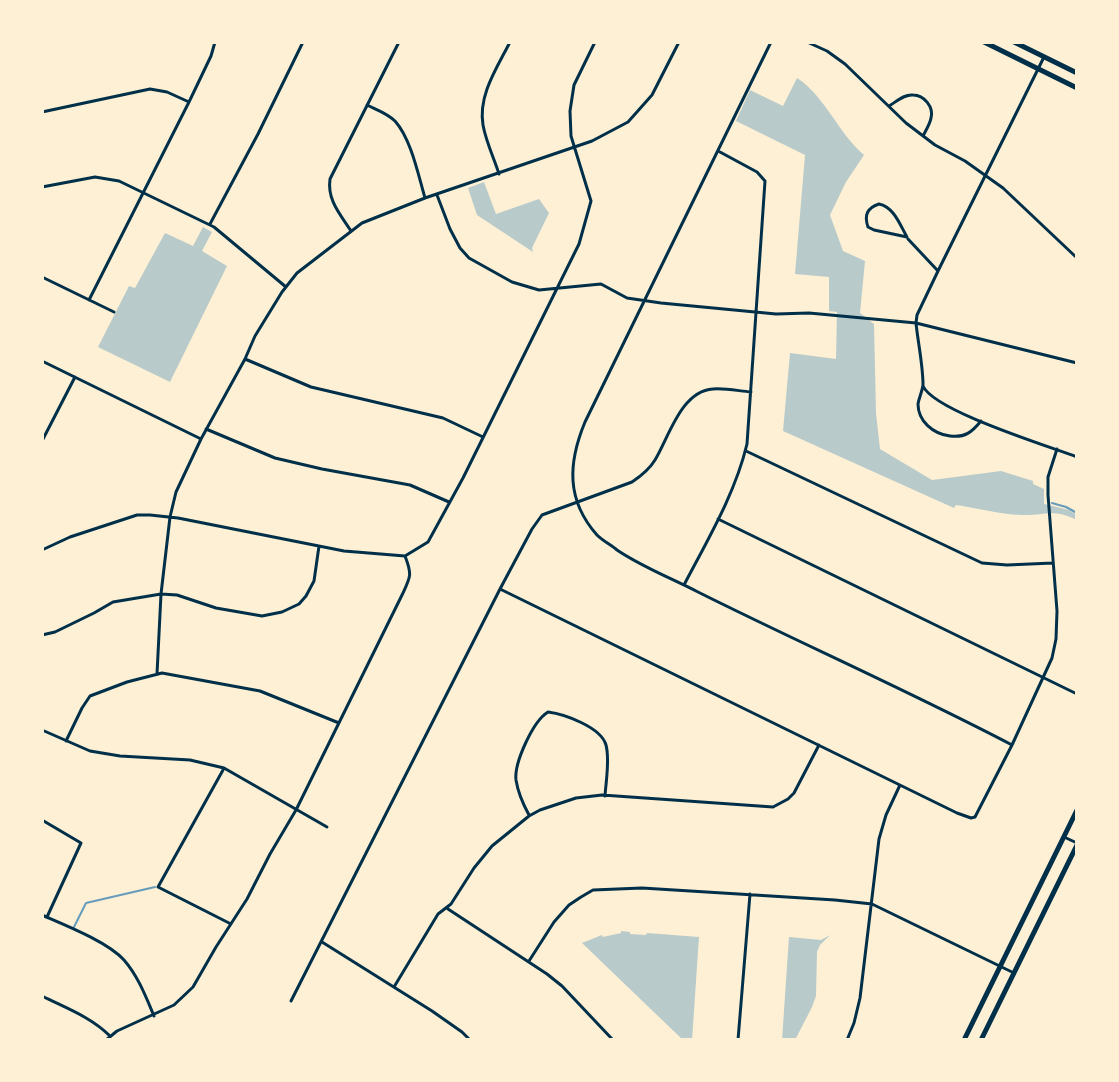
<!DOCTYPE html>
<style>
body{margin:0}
#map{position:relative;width:1119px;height:1082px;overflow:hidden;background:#fdf0d5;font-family:Montserrat,sans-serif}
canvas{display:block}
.frame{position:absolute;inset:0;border:44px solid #fdf0d5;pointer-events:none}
</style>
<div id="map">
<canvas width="1119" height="1082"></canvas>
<div class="frame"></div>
</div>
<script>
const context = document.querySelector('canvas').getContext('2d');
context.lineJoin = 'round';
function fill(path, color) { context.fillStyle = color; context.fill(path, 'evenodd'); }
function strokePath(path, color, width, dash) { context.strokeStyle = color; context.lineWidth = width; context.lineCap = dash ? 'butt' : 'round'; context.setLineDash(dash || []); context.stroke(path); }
fill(new Path2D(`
 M797 78C825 96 838 133 864 155L846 182 830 215 843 251 865 261 860 313 874 324 876 413 880 449 932 480 1001 471 1033 481V484L1044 489V504L1069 510 1077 515V520C1052 508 1045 516 1021 515 999 514 977 508 956 505L954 508 783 431 790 353 836 359 837 312 829 311V277L795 274 805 155 736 121 750 90 783 106Z
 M484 182 496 214 539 199 549 213 532 248 533 252 477 215 468 188Z
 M203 227 212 232 202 251 227 266 170 382 98 347 129 286 135 288 165 233 193 246Z
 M621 931 630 932V934L646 935 647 933 699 937 692 1040H683L582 943 602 935 603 937 621 933Z
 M830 935 820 945 817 952 816 996 812 1007 795 1040H782L789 937 821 940Z`), '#b9caca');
strokePath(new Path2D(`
 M1052 503 1066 507 1077 513
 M74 927 86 903 155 887`), '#669bbc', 2);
strokePath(new Path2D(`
 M771 42 585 422C568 463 566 500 597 535 603 541 611 545 617 550 642 567 671 578 698 592 802 644 909 691 1012 745
 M807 42 827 51 845 64 906 123 935 145 965 161 1003 188 1077 258
 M367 105C377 110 387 113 395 121 411 139 418 174 425 198
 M889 106C896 102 904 94 913 95 924 95 934 107 931 118 930 124 926 130 923 136
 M42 112 150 89 167 92 189 102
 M499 174C494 158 486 142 483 125 478 95 497 68 510 42
 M42 187 95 177 119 181 214 227 286 287
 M437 195 450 229 460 248 469 258 512 282 539 290 601 284 627 298 661 303 776 314 809 313 916 323 1077 363
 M879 204C894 207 900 225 907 237L874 230 868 227C864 215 867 208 879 204Z
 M210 224 258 134 303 42
 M351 231C340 214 327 200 330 179L399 42
 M908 239 938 271
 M42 277 114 312
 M89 300 189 102 211 56 215 42
 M245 359 311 387 443 418 483 437
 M42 361 201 439
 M923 386C934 411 1048 446 1077 457
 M981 421C972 432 965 438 950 436 933 434 918 421 918 404 919 398 922 392 923 385 923 365 918 343 916 323L917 315 938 271 1044 57
 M206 429 275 458 322 469 410 485 449 502
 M42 441 75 377
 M746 451 982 563 1007 565 1053 563
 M718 519 1077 694
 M42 550 70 537 137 515H150L178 518 344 551 405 556
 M405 556 428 542 463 478 579 244 591 201 571 136 570 111 574 85 595 42
 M684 585C708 539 735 494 747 444L765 181 757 172 720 152
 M500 589 957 813 971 818 975 817 1012 745 1052 658 1056 639 1057 611 1048 495V477L1057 449
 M42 635 55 632 94 613 113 602 161 594 177 595 216 608 262 616 282 612 299 604 306 596 314 581 319 546
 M157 674 161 594 170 517 176 492 201 439 245 359 255 336 282 292 297 273 362 223 425 198 592 141 628 122 652 95 679 42
 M42 730 90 751 120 756 190 760 224 768 327 827
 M66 741 82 708 90 696 127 682 162 673 260 691 339 723
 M223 770 158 887 231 924
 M529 815C523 804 518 793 516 780 514 763 533 721 548 712 564 714 601 727 606 745 610 760 606 780 605 796
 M42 820 81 843 47 917
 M1064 837 1077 843
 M448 909 547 974 562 986 613 1040
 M42 915C65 925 108 942 124 960 138 976 146 997 154 1016
 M322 942 432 1011 462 1032 470 1040
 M529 961 554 922 569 905 581 897 593 890 642 888 835 900 872 904 1014 973
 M394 987 438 914 451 904 474 868 492 846 529 816 540 810 576 798 602 795 773 807 788 799 794 793 819 745
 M42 996C66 1008 91 1017 110 1036
 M291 1001 500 589 532 529 542 515 632 482C641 476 649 470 655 460 669 437 681 391 713 389 725 388 739 391 751 392
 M106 1040 117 1031 174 1005 193 987 216 947 247 899 270 854 296 810 403 593C411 576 412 574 405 556
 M738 1040 750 894
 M847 1040 854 1023 860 998 879 839 886 815 900 785`), '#003049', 3);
strokePath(new Path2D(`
 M984 42 1077 88
 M1014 42 1077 73
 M964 1040 1077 810
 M981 1040 1077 845`), '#003049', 5);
</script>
